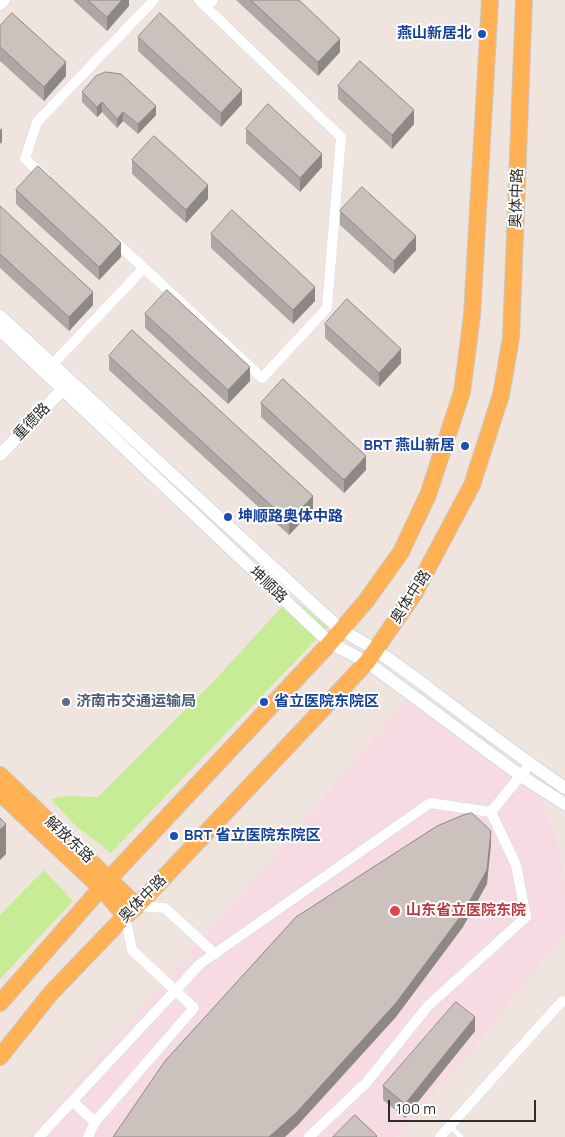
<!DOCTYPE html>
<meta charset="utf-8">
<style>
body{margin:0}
#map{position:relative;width:565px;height:1137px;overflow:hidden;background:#f0e4de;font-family:Manrope,sans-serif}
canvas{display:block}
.scale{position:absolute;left:388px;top:1100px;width:148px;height:22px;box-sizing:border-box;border:2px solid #2d2d2d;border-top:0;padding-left:6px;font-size:15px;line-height:18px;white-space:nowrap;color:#2d2d2d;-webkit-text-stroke:4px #fff;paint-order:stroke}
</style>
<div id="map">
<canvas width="565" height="1137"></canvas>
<div class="scale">100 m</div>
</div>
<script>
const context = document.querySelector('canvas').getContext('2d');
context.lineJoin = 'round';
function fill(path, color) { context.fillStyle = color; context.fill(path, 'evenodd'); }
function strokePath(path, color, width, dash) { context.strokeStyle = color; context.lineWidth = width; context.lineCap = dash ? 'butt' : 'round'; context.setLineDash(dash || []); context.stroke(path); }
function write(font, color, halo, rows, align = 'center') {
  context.font = font + ' Manrope,"Noto Sans SC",sans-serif'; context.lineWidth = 4; context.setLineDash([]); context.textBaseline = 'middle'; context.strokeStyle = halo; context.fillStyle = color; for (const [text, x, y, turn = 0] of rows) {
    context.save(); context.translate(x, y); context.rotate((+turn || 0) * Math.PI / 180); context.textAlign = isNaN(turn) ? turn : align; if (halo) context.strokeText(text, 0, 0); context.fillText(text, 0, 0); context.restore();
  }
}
fill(new Path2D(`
 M411 694 534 780 561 853 565 890V932L472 1050 396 1137H29L254 880Z`), '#f7dbe2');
fill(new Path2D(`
 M291 597 328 627 111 853 75 825 51 799 67 796 98 797 212 683Z
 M44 870 73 901 0 979V915Z`), '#c6ec95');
const service = new Path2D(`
 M450 1126 461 1137`);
const minor = new Path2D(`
 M199 0 206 7 213 0
 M46 178 25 159 37 122 154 0
 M144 268 262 378 327 308 341 137 206 7
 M47 370 144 268 112 239
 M137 906 165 908 215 954
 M72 1101 95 1122
 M39 1137 200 964 430 803 491 812 530 764
 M88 1137 95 1122 194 1008 132 950 125 916
 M309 1137 366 1083 428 1006 526 917 516 865 491 812
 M440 1137 562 1001`);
const tertiary = new Path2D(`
 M0 4 4 0
 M0 316 341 630C383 652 413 677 451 705 488 733 526 761 565 788
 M0 330 330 643 367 662 521 776 565 804
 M0 455 63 389`);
const primary = new Path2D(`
 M0 775 137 906
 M0 793 102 889 125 916
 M0 1003 109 879 330 643 366 601 401 552 428 495 462 392 472 316 490 0
 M0 1057 51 993 125 916 137 906 367 662 414 594 472 485 501 395 511 338 524 0`);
strokePath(service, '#d3dbe7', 6);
strokePath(minor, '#d3dbe7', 11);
strokePath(tertiary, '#d3dbe7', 14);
strokePath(primary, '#c8c8c8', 18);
strokePath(service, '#fff', 5);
strokePath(minor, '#fff', 10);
strokePath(tertiary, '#fff', 12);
strokePath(primary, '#ffb153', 16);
fill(new Path2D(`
 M73 0H129V6L107 31Z
 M236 0H299L340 52 318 76Z
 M0 26 66 76 44 101 0 61Z
 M138 37 242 104 221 127 138 51Z
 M338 86 414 124 392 149 338 99Z
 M82 92 156 115 138 134 123 121 117 128 102 112 97 117 82 102Z
 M246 129 322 167 300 192 246 143Z
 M132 160 208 199 186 223 132 174Z
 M16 190 121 257 99 280 16 204Z
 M0 206 93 305 69 331 0 268Z
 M340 211 416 250 394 274 340 225Z
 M211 234 315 301 293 324 211 248Z
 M145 314 250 381 228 404 145 328Z
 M325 324 401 363 379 387 325 338Z
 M109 356 313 510 289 535 109 370Z
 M261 403 366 470 344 493 261 417Z
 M475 1031 405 1118 383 1100V1086Z`), '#afa7a3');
fill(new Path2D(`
 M122 0H129V6L107 31V17Z
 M340 39V52L318 76V62Z
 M66 62V76L44 101V87Z
 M242 90V104L221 127V113Z
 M102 102V112L97 117V107Z
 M156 106V115L138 134V124Z
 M414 110V124L392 149V135Z
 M123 112V121L117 128V119Z
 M2 128V142L0 144V130Z
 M322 154V167L300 192V178Z
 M208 185V199L186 223V210Z
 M416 236V250L394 274V261Z
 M121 243V257L99 280V267Z
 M315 287V301L293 324V310Z
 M93 292V305L69 331V317Z
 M401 349V363L379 387V373Z
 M250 367V381L228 404V390Z
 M366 456V470L344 493V480Z
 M313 496V510L289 535V522Z
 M6 824V854L0 860V830Z
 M491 831V845L487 884 463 927 396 1017 297 1126 285 1137H269Z
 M475 1017V1031L405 1118V1104Z`), '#8e8884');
const building = new Path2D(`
 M88 0H122L107 17Z
 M251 0H299L340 39 318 62Z
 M12 13 66 62 44 87 0 47V26Z
 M160 13 242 90 221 113 138 37Z
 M360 61 414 110 392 135 338 86Z
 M106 72 121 74 156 106 138 124 123 112 117 119 102 102 97 107 82 92 96 76Z
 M268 104 322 154 300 178 246 129Z
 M154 136 208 185 186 210 132 160Z
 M38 166 121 243 99 267 16 190Z
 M362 187 416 236 394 261 340 211Z
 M0 206 93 292 69 317 0 254Z
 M232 210 315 287 293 310 211 234Z
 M167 290 250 367 228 390 145 314Z
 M347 299 401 349 379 373 325 324Z
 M132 330 313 496 289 522 109 356Z
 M283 379 366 456 344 480 261 403Z
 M472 813 491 831 487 870 463 913 396 1003 297 1112 269 1137H113L165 1061 296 917 437 826 463 815Z
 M0 818 6 824 0 830Z
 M456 1002 475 1017 405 1104 383 1086Z
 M355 1115 377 1136 376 1137H333Z`);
fill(building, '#cbc2bd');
strokePath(building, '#8e8884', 1);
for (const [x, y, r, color] of [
 [482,34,5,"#1a4fb4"],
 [465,446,5,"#1a4fb4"],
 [228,517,5,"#1a4fb4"],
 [66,702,5,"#5c6f8a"],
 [264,702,5,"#1a4fb4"],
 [174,836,5,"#1a4fb4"],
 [395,911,6,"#e0444e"]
]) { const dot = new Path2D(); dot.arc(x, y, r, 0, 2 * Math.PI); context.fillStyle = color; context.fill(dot); strokePath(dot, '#fff', 2); }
write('bold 15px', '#164399', '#fff', [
 ["燕山新居北",472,34,"right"],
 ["BRT 燕山新居",455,446,"right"],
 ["坤顺路奥体中路",238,517],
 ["省立医院东院区",274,702],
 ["BRT 省立医院东院区",184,836]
], 'left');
write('15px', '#2d2d2d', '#fff', [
 ["奥体中路",517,198,-88],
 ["重德路",32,422,-46],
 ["坤顺路",268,585,43],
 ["奥体中路",411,597,-57],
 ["解放东路",69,840,43],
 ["奥体中路",143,899,-45]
]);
write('bold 15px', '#4e5e75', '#fff', [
 ["济南市交通运输局",76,702]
], 'left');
write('bold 15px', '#be3a42', '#fff', [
 ["山东省立医院东院",406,911]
], 'left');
</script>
